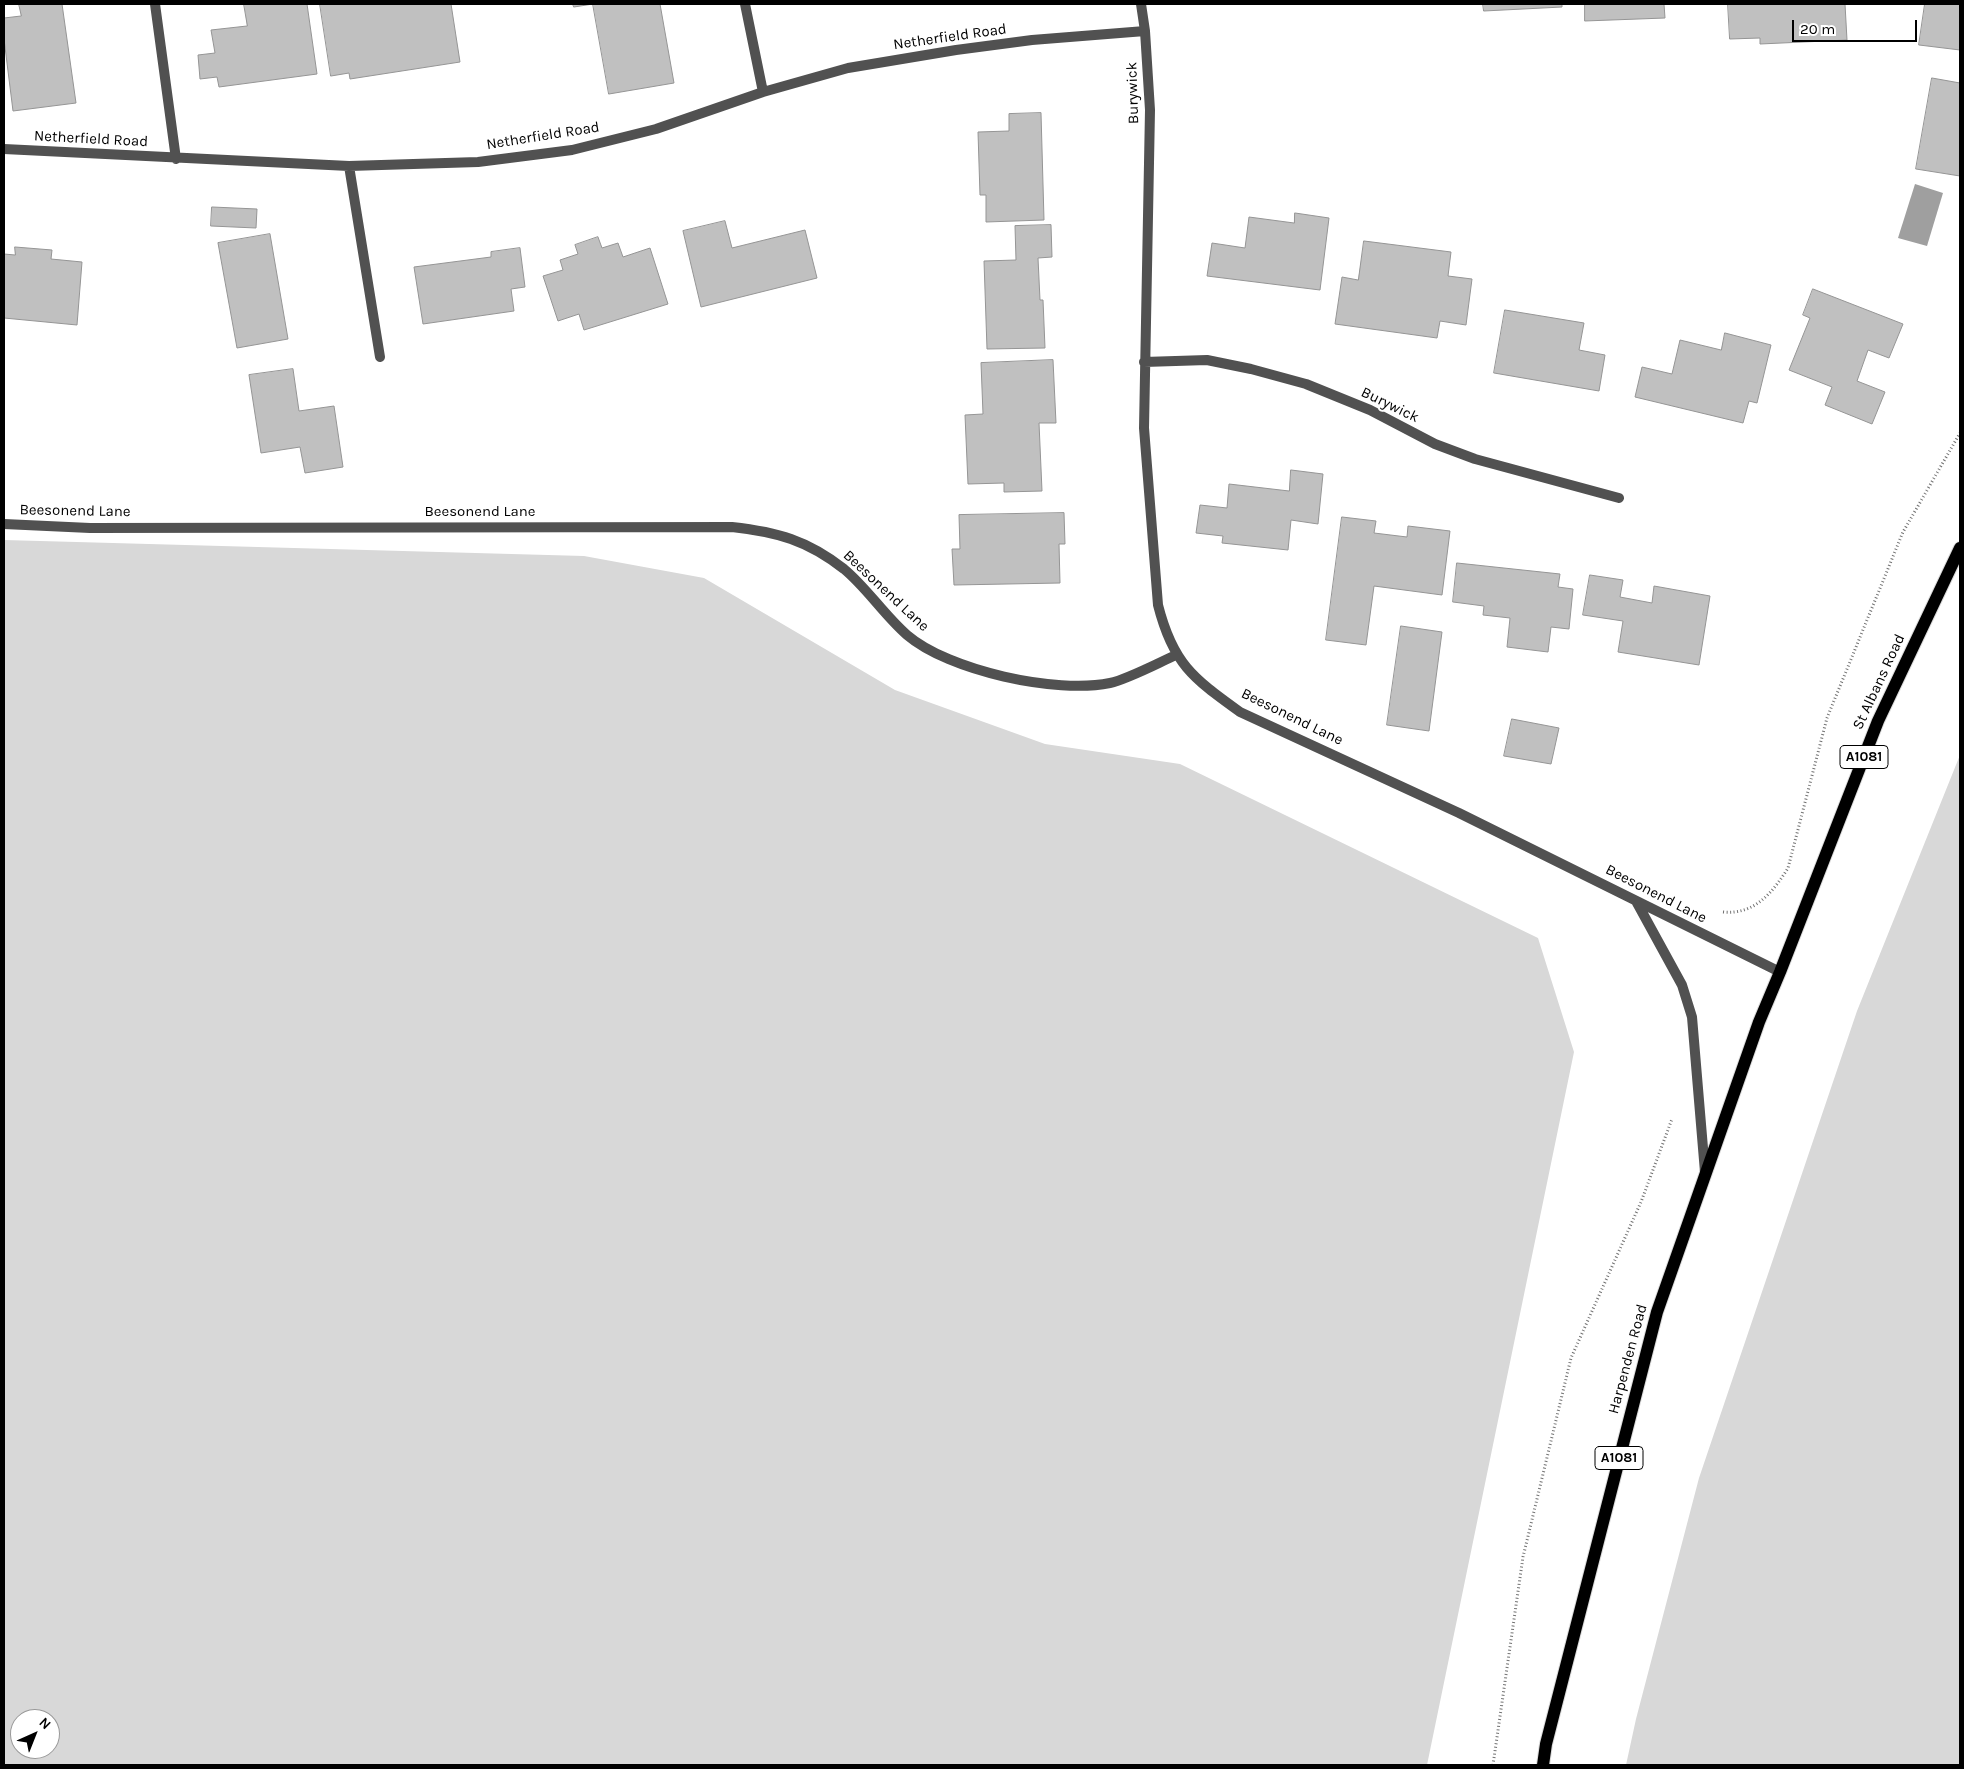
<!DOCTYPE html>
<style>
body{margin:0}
#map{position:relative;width:1964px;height:1769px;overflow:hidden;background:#fff;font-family:Karla,sans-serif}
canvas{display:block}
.frame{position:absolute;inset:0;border:5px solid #000;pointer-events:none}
.north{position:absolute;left:10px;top:1709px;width:50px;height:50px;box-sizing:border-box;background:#fff;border:1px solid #999;border-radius:50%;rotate:44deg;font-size:14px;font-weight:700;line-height:20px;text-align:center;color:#000}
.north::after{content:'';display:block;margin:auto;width:18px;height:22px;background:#000;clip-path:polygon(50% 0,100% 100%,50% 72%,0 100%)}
.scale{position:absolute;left:1792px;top:20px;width:125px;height:22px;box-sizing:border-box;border:2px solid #000;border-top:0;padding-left:6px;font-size:15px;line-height:18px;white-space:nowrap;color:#000;-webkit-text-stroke:4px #fff;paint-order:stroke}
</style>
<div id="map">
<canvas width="1964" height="1769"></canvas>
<div class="frame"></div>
<div class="north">N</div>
<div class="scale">20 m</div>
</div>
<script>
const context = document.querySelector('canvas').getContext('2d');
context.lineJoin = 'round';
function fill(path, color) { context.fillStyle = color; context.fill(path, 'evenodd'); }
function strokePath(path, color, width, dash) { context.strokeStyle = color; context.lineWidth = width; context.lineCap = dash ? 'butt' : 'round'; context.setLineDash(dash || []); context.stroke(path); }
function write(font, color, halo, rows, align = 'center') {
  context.font = font + ' Karla,sans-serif'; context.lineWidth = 4; context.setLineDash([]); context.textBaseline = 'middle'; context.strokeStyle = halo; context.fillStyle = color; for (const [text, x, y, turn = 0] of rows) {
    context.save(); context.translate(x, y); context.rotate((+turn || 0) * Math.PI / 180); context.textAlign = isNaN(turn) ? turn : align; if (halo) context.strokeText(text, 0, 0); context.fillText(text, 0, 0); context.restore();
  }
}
fill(new Path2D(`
 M4 540 584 556 704 578 895 690 1045 744 1180 764 1538 938 1574 1052 1427 1765H4ZM20 1719H50V1749H20Z
 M1960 755V1765H1626L1636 1719 1699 1478 1857 1011Z`), '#d8d8d8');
fill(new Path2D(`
 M1915 184 1943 193 1927 246 1898 238Z`), '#9f9f9f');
const building = new Path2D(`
 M19 4H62L76 103 13 111 4 39V18L21 16Z
 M244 4H307L317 74 219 87 217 77 200 79 198 55 215 53 211 30 247 26Z
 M320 4H451L460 62 350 79 349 73 331 76Z
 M573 4H593L574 7Z
 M593 4H660L674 83 609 94Z
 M1483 4H1562V7L1484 11Z
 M1585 4H1664L1665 18 1585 21Z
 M1728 4H1845L1847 40 1760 44V38L1730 39Z
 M1925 4H1960V50L1919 45Z
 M1932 78 1960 83V176L1916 169Z
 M1041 113 1044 220 986 222V195H980L978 132 1009 131V114Z
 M212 207 257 209 256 228 211 226Z
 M1295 213 1329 218 1320 290 1207 276 1212 243 1245 248 1249 217 1294 223Z
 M725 221 732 248 805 230 817 278 701 307 683 231Z
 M1051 225 1052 257 1038 258 1040 300H1043L1045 348 987 349 984 261 1016 260 1015 226Z
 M270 234 288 339 237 348 218 243Z
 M598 237 602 248 618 243 623 257 650 248 668 304 584 330 579 314 558 321 543 276 563 270 560 260 578 254 575 245Z
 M1364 241 1451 252 1448 276 1472 279 1466 325 1440 321 1437 338 1335 324 1342 277 1358 280Z
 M15 247 52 250 51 259 82 262 77 325 4 318V254L15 255Z
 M520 248 525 287 511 289 514 311 423 324 414 267 491 257V252Z
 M1813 289 1903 324 1889 358 1868 350 1857 381 1885 392 1872 424 1825 405 1832 387 1789 370 1810 318 1803 315Z
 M1505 310 1584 323 1579 350 1605 355 1599 391 1494 373Z
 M1725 333 1771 345 1757 403 1749 401 1743 423 1635 397 1642 367 1672 374 1680 340 1721 350Z
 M1053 360 1056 423H1039L1042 491 1004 492V483L968 484 965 415 983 414 981 363Z
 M293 369 299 411 334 406 343 467 305 473 300 447 261 453 249 375Z
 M1291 470 1323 474 1318 524 1291 520 1288 550 1222 543 1223 536 1196 533 1200 505 1227 508 1229 484 1289 491Z
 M1064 513 1065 544H1059L1060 583 954 585 952 549H960L959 515Z
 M1342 517 1376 521 1374 533 1407 537 1408 526 1450 531 1442 595 1374 586 1366 645 1326 640Z
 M1457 563 1560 574 1558 587 1573 589 1569 629 1551 627 1548 652 1507 647 1510 618 1483 615 1484 606 1453 602Z
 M1590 575 1623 580 1620 597 1652 603 1654 586 1710 596 1699 665 1618 652 1623 621 1583 615Z
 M1401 626 1442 632 1429 731 1387 725Z
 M1512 719 1559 728 1551 764 1504 756Z`);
fill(building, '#c0c0c0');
strokePath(building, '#959595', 1);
const primary = new Path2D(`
 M1543 1765 1546 1744 1657 1312 1759 1022 1780 972 1878 721 1960 548`);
strokePath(primary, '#dbdbdb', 14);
strokePath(new Path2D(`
 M1723 912C1755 915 1773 892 1788 868L1827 718 1903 532 1960 433
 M1493 1765 1523 1557 1571 1358 1641 1202 1672 1119`), '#737373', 3, [1, 2.5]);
strokePath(new Path2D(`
 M155 4 176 159
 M745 4 763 92
 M1141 4 1145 31 1150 110 1144 428 1158 605C1173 664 1193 678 1240 712L1459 813 1780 972
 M4 149 349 166 478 162 572 150 656 129 763 92 848 68 956 50 1032 40 1145 31
 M349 166 380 357
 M1144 362 1207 360 1251 369 1306 384 1370 410 1435 444 1475 459 1619 498
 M4 524 90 528 732 527C777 532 807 540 844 569 867 588 884 615 907 635 949 671 1056 694 1110 683 1128 679 1158 663 1176 655
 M1636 901 1682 985 1692 1017 1705 1172`), '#515151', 10);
strokePath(primary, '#000', 12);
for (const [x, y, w] of [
 [1864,757,48],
 [1619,1458,48]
]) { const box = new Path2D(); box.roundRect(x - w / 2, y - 11.5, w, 23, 4); context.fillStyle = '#fff'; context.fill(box); strokePath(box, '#000', 1); }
write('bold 14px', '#000', null, [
 ["A1081",1864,757],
 ["A1081",1619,1458]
]);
write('15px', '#000', '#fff', [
 ["Netherfield Road",950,37,-8],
 ["Burywick",1133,93,-92],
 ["Netherfield Road",543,136,-9],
 ["Netherfield Road",91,139,3],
 ["Burywick",1390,405,26],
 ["Beesonend Lane",75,511,1],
 ["Beesonend Lane",480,512],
 ["Beesonend Lane",886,591,43],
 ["St Albans Road",1879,682,-65],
 ["Beesonend Lane",1292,717,26],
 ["Beesonend Lane",1656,894,27],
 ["Harpenden Road",1628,1359,-75]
]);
</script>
